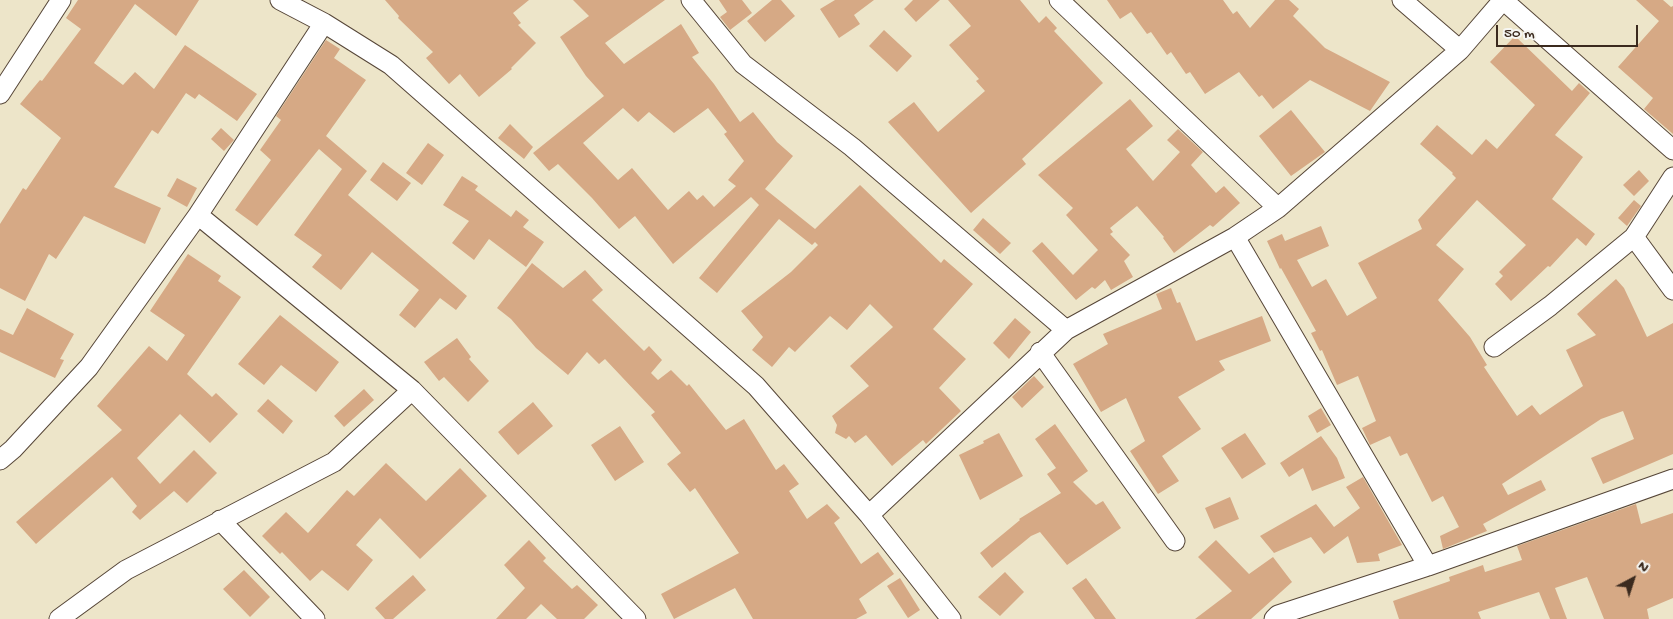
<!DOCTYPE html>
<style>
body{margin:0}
#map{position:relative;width:1673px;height:619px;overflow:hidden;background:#ede5c9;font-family:"Gochi Hand",sans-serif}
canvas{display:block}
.north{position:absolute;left:1608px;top:554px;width:50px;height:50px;-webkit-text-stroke:4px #f6f6f2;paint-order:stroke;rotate:40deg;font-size:14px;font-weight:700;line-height:20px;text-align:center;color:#3b2a1e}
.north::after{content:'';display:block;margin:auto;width:18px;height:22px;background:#3b2a1e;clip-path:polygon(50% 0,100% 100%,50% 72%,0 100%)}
.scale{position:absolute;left:1496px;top:25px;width:142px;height:22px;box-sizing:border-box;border:2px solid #3b2a1e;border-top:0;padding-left:6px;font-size:15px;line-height:18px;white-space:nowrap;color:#3b2a1e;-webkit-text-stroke:4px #f6f6f2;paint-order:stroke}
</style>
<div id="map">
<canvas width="1673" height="619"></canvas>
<div class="north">N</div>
<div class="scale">50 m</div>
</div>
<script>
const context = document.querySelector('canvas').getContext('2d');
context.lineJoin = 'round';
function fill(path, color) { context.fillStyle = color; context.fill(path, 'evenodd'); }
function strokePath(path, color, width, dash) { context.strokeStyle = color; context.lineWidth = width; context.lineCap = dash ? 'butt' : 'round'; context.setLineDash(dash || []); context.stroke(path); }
fill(new Path2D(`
 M78 0H199L176 36 135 4 94 63 123 85 135 72 154 89 185 45 257 94 237 121 199 94 195 99 186 93 158 134 152 130 114 187 161 208 145 244 84 216 56 259 49 254 25 301 0 288V224L23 188 26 190 61 138 20 104 40 80 42 81 81 29 66 18Z
 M385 0H529L513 13 521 23 518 25 536 43 511 68 512 69 479 97 460 74 449 84 426 58 433 52 398 18 399 16Z
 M573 0H665L605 43 624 64 681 24 699 53 692 57 714 84 740 122 753 112 777 142 793 156 765 189 815 229 860 185 941 263 944 259 973 284 933 329 966 359 939 388 961 411 926 444 923 440 892 466 866 435 855 443 849 436 846 439 835 433 837 425 832 416 869 386 850 366 893 327 870 304 847 330 830 316 795 352 789 347 772 367 752 350 763 337 741 311 791 272 818 245 815 242 812 245 779 219 717 293 699 278 759 205 751 197 673 264 635 216 619 229 592 198 558 164 549 171 533 153 604 96 586 76 560 37 589 16ZM623 108 638 122 649 112 674 133 708 108 727 132 724 134 744 161 728 180 736 186 714 207 703 195 697 200 689 191 668 210 632 168 618 180 583 143Z
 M719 0H742L752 13 730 30 720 17 727 12Z
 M772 0H781L795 16 765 42 747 21Z
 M835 0H874L854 15 860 24 839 38 820 9Z
 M913 0H940L916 22 904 9Z
 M948 0H1020L1039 23 1046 16 1057 28 1054 31 1103 83 1022 159 1026 164 971 213 888 122 914 102 938 132 985 91 976 81 979 79 949 45 971 26Z
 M1107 0H1223L1233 14 1237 11 1250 28 1275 0H1289L1299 9 1293 16 1325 48 1390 82 1370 111 1310 80 1273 109 1262 95 1259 97 1239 72 1205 94 1190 72 1186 74 1171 52 1167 55 1151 32 1147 34 1131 12 1120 19Z
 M1636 0H1663L1671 7 1673 6V134L1644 109 1653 98 1618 67 1659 21Z
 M884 30 912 56 897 72 869 46Z
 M1515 36 1572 91 1579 83 1590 93 1555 135 1583 157 1552 199 1595 234 1586 246 1577 238 1550 267 1548 266 1511 301 1495 284 1503 276 1499 272 1526 245 1477 200 1436 245 1464 269 1438 300 1470 337 1487 365 1484 367 1517 416 1532 405 1540 415 1583 386 1566 350 1596 335 1577 314 1616 279 1624 288 1647 337 1673 323V454L1603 484 1591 458 1634 439 1623 411 1601 419 1502 484 1508 495 1541 480 1546 490 1483 524 1487 531 1443 549 1440 536 1459 527 1443 496 1432 502 1407 453 1400 456 1390 436 1370 445 1362 428 1376 421 1358 376 1337 385 1322 350 1320 351 1311 333 1316 331 1281 268 1280 269 1267 241 1282 234 1285 241 1321 226 1329 246 1297 260 1312 287 1326 279 1347 316 1377 298 1358 263 1422 229 1418 220 1456 178 1452 174 1453 173 1420 144 1437 125 1472 155 1486 139 1497 149 1535 105 1490 62Z
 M326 40 340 49 334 58 366 80 326 136 367 171 348 195 467 296 456 310 440 298 415 328 399 315 419 290 372 252 341 290 312 267 322 255 294 235 342 169 319 149 257 226 235 210 271 160 260 150 281 120 276 116Z
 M1130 99 1153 126 1126 149 1153 181 1180 152 1167 140 1178 129 1203 152 1191 165 1216 193 1224 186 1240 203 1213 227 1210 225 1174 253 1163 238 1164 237 1137 206 1110 228 1113 232 1110 234 1130 255 1124 261 1133 277 1111 290 1105 280 1095 289 1092 287 1076 300 1032 251 1042 242 1073 275 1098 250 1066 215 1073 208 1038 175Z
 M1291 110 1325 152 1291 176 1259 136Z
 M510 124 533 147 524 159 498 138Z
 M221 128 234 140 224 151 211 139Z
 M428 143 444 155 422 185 406 173Z
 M383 162 411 183 397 201 370 180Z
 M1639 170 1649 181 1634 196 1623 185Z
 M462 176 478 186 475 190 511 217 516 210 529 220 523 227 544 242 526 267 489 239 474 260 452 243 469 221 443 205Z
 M177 178 197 188 187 207 167 196Z
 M1634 200 1641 206 1627 226 1618 218Z
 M983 218 1011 243 1000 254 973 230Z
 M188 254 221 276 218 281 241 297 187 374 212 397 216 393 238 414 210 443 180 414 137 458 160 484 194 450 217 473 187 503 174 491 140 520 132 512 137 506 112 477 36 544 16 522 122 430 97 406 149 346 167 361 185 335 150 311Z
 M532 263 563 288 585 270 603 290 592 300 644 351 649 346 662 360 651 373 658 380 671 370 687 386 689 384 726 430 744 419 776 470 784 464 799 484 789 491 807 519 827 504 840 518 834 523 861 564 878 552 894 574 859 599 867 613 856 619H753L735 588 674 619 661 594 739 553 695 488 690 492 667 464 681 453 651 415 655 412 605 359 599 364 587 352 568 375 536 348 511 319 497 308Z
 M1171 288 1177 303 1180 302 1196 341 1262 316 1271 341 1219 361 1225 370 1178 397 1201 429 1162 456 1179 481 1158 494 1130 451 1145 441 1126 398 1101 412 1073 364 1108 344 1103 334 1162 309 1156 294Z
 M27 308 74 334 60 359 64 360 55 378 0 352V329L13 335Z
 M280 315 339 362 316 392 281 365 264 385 238 364Z
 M1015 318 1031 332 1009 359 993 343Z
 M457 338 471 357 469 359 489 381 468 402 444 377 439 381 424 362Z
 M1034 376 1044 387 1022 408 1012 397Z
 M364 389 374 400 344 427 334 416Z
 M268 399 293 421 283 434 257 411Z
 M533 402 553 426 518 455 498 432Z
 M1321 408 1331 425 1317 433 1308 416Z
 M1055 424 1088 471 1073 482 1096 505 1103 501 1121 528 1067 565 1040 532 1031 536 992 568 980 553 1020 520 1019 519 1061 493 1047 474 1056 468 1035 439Z
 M620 426 644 462 615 481 591 445Z
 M999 433 1023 476 980 500 959 455 984 443 983 441Z
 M1245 433 1266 464 1242 479 1221 448Z
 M1321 436 1337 458 1345 478 1312 491 1303 468 1289 477 1280 463Z
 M386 463 426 501 460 468 487 496 420 559 380 518 356 545 373 560 348 591 322 570 310 581 282 552 280 554 262 536 286 512 308 533 347 490 354 496Z
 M1363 477 1402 545 1378 554 1380 561 1357 563 1348 536 1324 554 1311 537 1274 553 1260 536 1316 504 1334 527 1360 508 1346 487Z
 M1230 497 1239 519 1214 529 1205 508Z
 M1636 504 1641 524 1673 513V598L1647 609 1649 619H1604L1587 577 1555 588 1567 619H1550L1539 592 1478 612 1481 619H1399L1393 601 1450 581 1449 577 1483 565 1485 572 1522 560 1517 546Z
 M529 540 546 558 543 561 572 589 577 585 598 605 584 619H557L541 604 526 619H496L525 588 504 565Z
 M1216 540 1249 574 1273 557 1292 582 1251 619H1195L1232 591 1198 557Z
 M244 570 270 597 250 617 223 589Z
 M1005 572 1024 592 1000 616 978 597Z
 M413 575 426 590 393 619H385L375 608Z
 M900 578 920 610 908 618 887 586Z
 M1086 578 1116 619H1095L1072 588Z`), '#d6a985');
const minor = new Path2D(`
 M280 0 324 23 391 65 756 386 869 515 951 619
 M691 0 743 64 852 147 1066 330
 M1059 0 1278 208
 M1402 0 1460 50
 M1503 0 1673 150
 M0 94 61 0
 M198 215 412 390 636 619
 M1235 237 1428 566
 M1634 237 1673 290
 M1494 347 1550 306 1634 237 1673 177
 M1040 352 1175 541
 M0 460 13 449 89 367 198 215 324 23
 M869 515 1066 330 1235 237 1278 208 1460 50 1503 0
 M220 520 315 619
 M59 619 126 570 334 462 412 390
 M1274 619 1278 615 1428 566 1673 479`);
strokePath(minor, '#564638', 21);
strokePath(minor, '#fff', 19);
</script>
